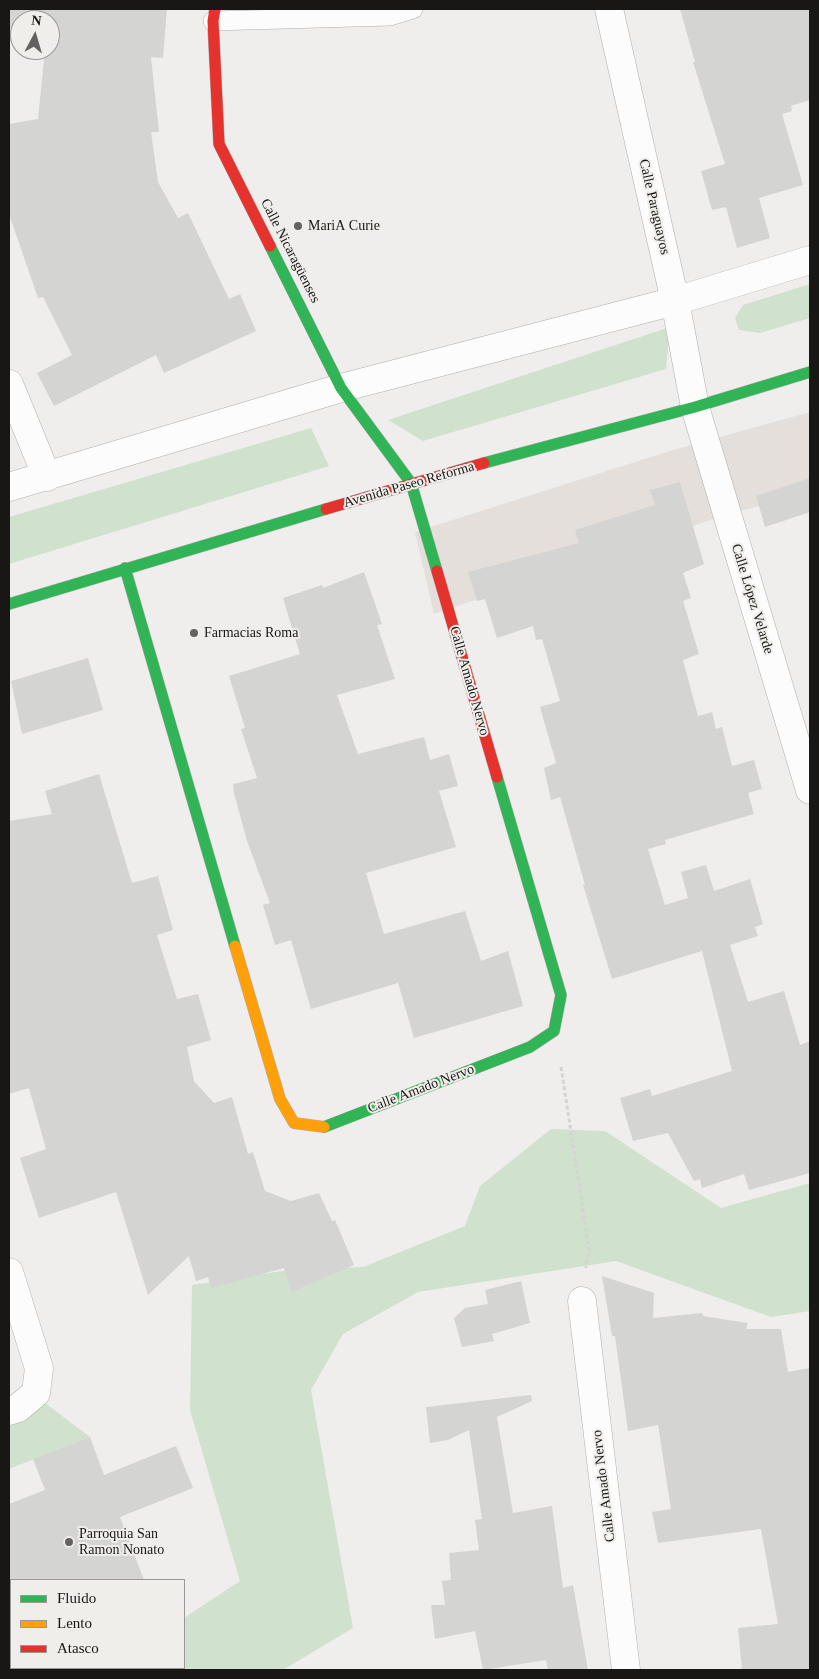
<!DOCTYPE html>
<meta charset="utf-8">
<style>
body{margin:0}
#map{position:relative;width:819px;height:1679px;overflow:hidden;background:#efeeec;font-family:Georgia,serif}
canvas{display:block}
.frame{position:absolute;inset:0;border:10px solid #181716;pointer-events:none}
.legend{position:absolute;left:10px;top:1579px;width:175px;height:90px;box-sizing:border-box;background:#f0eeeb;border:1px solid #9a9896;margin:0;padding:6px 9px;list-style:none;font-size:15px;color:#181716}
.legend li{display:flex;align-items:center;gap:10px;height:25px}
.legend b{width:25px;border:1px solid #9a9896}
.north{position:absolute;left:10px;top:10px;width:50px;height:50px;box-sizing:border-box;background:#f0eeeb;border:1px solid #9a9896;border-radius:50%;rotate:6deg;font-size:14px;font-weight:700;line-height:20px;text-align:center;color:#181716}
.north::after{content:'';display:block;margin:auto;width:18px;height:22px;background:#636261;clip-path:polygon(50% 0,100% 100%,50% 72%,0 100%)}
</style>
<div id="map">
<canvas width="819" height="1679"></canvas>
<div class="frame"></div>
<ul class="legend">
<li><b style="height:6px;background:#30b455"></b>Fluido</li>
<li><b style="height:6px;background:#ff9f0a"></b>Lento</li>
<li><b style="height:6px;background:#e5322d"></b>Atasco</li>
</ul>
<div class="north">N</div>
</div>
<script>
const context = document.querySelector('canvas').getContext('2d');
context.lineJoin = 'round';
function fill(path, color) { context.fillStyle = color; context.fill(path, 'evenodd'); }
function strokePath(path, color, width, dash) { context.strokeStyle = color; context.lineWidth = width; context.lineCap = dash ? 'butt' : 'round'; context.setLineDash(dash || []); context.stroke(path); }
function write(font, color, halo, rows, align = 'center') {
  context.font = font + ' Georgia,serif'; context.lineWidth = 4; context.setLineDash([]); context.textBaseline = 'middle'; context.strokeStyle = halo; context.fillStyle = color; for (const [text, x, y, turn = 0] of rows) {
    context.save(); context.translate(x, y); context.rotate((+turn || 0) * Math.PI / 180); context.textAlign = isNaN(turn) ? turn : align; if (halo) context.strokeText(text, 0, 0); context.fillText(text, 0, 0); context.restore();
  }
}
fill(new Path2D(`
 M810 412V492L719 517 434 614 415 532 673 450Z`), '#e4dfda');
fill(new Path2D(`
 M810 284V318L760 333 739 330 735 318 743 305Z
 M670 327 666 369 423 441 388 420Z
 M311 428 329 466 9 564V517Z
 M551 1129 605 1131 721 1208 810 1183V1311L771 1317 616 1261 418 1292 343 1334 311 1390 353 1628 283 1670H9V1662L11 1661V1668H184V1618L240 1581 190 1410 192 1285 288 1270 363 1267 465 1226 480 1186Z
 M40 1399 90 1437 9 1469V1418Z`), '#d0e2ce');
fill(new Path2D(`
 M9 9H167L163 58 151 57 159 132H151L158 182 178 218 188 213 229 299 240 294 256 331 164 373 156 355 54 406 37 373 72 355 43 297 38 298 9 214V124L38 119 45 50H50V20H20V42H9Z
 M680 9H810V100L791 106 792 111 782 114 803 185 759 198 770 238 737 248 726 207 712 210 701 171 725 164 693 62H695Z
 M810 478V512L765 527 756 496Z
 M680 482 704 564 683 573 691 598 683 601 699 654 683 660 698 716 712 712 716 729 722 727 732 766 754 760 762 789 748 793 754 814 665 840 666 844 648 849 665 905 688 898 681 872 706 865 714 891 750 879 763 924 755 927 758 936 730 945 748 1002 784 991 800 1045 810 1041V1173L749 1190 744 1174 702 1188 700 1179 694 1181 668 1133 633 1141 620 1098 650 1089 652 1096 732 1071 702 951 612 979 583 885H585L560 797 551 800 544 768 556 763 540 707 560 701 542 639 536 640 533 626 497 638 485 599 477 601 468 572 579 543 575 530 655 505 650 490Z
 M364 572 382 624 377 625 395 679 337 695 358 754 424 737 430 760 449 754 458 786 439 791 456 847 366 873 384 934 465 911 481 961 508 951 523 1006 414 1038 398 983 311 1009 291 940 275 945 263 905 270 903 247 841 234 793 233 784 257 778 241 729 245 728 229 676 300 654 283 598 322 585 323 588Z
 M88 658 103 710 22 734 11 681Z
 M99 774 132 883 158 876 173 930 157 935 177 999 198 994 211 1040 187 1047 194 1081 214 1103 232 1097 248 1154 253 1152 265 1191 291 1201 319 1193 332 1221 335 1220 354 1265 291 1292 284 1268 211 1288 208 1277 196 1281 189 1256 148 1295 116 1192 39 1218 20 1158 46 1149 29 1088 9 1094V821L52 814 45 791Z
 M602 1276 654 1293 653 1318 702 1313 703 1316 748 1323 746 1329H781L788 1372 810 1368V1670H742L738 1628 778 1624 761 1529 658 1543 652 1512 671 1509 658 1425 628 1431 615 1336H612Z
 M521 1281 530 1323 492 1334 494 1341 462 1347 454 1318 465 1308 488 1304 485 1290Z
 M531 1395 532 1401 497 1417 513 1513 552 1506 563 1588 573 1585 588 1670H548L546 1660 483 1670 475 1631 435 1639 431 1605H445L442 1581 451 1580 449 1553 479 1550 475 1520 482 1519 469 1430 448 1440 430 1443 426 1407Z
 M90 1437 104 1475 176 1446 193 1488 120 1517 144 1580H9V1504L45 1490 33 1459Z`), '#d4d4d3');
const lane = new Path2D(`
 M213 21 390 16 413 9`);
const street = new Path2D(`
 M609 9 675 301 695 407 810 790
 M9 384 47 477
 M9 487 341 388 675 301 810 260
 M9 1272 39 1368 36 1393 18 1408 9 1411
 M582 1301 626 1670`);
const fast = new Path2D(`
 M270 246 341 388 411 483 437 571
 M484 463 695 407 810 372
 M125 568 235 946
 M9 604 326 509
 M324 1127 530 1047 554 1031 561 995 497 777`);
const slow = new Path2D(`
 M235 946 280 1099 294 1123 324 1127`);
const jam = new Path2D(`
 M215 9 213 21 219 144 270 246
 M326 509 484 463
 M437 571 497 777`);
strokePath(lane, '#b0afad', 20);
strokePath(street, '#b0afad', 29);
strokePath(fast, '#b0afad', 12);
strokePath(slow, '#b0afad', 12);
strokePath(jam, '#b0afad', 12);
strokePath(new Path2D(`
 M561 1067 589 1249 586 1268`), '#d4d4d2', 3, [4, 2.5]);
strokePath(lane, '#fdfcfc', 19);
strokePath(street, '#fdfcfc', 28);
strokePath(fast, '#30b455', 11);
strokePath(slow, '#ff9f0a', 11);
strokePath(jam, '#e5322d', 11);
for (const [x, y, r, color] of [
 [298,226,5,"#636261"],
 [194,633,5,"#636261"],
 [69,1542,5,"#636261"]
]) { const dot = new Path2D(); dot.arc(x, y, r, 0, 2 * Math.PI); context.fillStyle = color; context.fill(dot); strokePath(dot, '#f0eeeb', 2); }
write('14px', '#181716', '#f0eeeb', [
 ["Calle Paraguayos",654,207,77],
 ["Calle Nicaragüenses",290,251,63],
 ["Avenida Paseo Reforma",409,485,-16],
 ["Calle López Velarde",752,599,73],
 ["Calle Amado Nervo",469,681,74],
 ["Calle Amado Nervo",421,1089,-21],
 ["Calle Amado Nervo",604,1486,-97]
]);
write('14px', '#181716', '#f0eeeb', [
 ["MariA Curie",308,226],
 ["Farmacias Roma",204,633],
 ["Parroquia San",79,1534],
 ["Ramon Nonato",79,1550]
], 'left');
</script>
